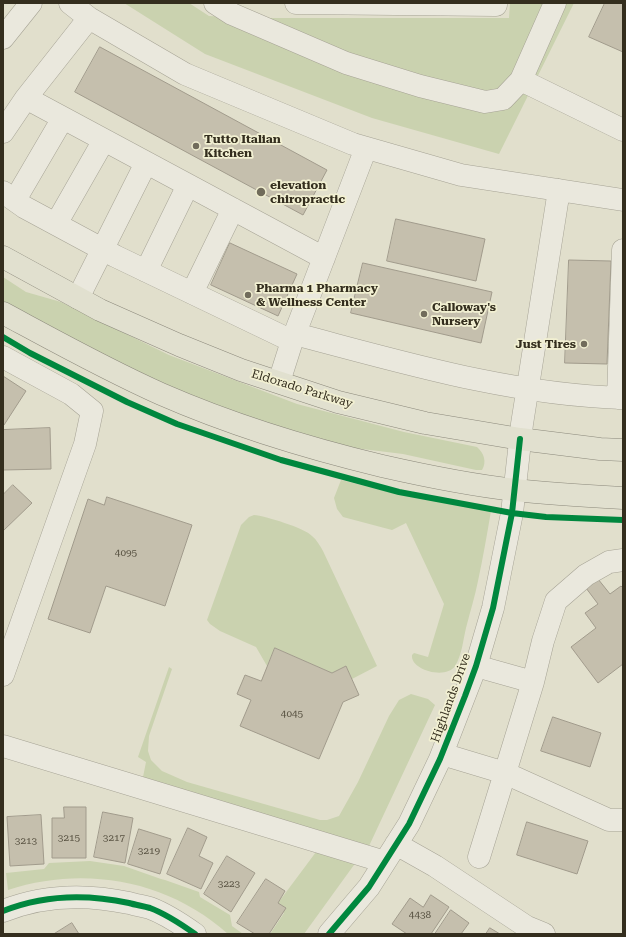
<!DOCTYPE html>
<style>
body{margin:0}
#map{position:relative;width:626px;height:937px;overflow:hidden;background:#e1dfcc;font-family:"Roboto Serif",serif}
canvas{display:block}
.frame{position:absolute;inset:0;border:4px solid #342e1e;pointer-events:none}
</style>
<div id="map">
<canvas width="626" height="937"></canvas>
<div class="frame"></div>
</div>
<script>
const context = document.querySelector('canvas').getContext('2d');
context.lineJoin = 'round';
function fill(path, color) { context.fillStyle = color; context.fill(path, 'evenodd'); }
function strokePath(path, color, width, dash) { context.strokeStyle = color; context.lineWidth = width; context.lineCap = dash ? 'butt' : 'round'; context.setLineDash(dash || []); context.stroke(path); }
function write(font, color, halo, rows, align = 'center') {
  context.font = font + ' "Roboto Serif",serif'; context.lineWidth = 3.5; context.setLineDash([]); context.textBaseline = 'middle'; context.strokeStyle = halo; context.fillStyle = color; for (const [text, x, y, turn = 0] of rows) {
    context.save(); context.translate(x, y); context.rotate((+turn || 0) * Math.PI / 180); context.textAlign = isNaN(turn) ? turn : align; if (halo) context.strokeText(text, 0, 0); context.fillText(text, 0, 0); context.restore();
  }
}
fill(new Path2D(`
 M124 3H189L209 16 251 18H509L510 3H574L499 154 372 118 205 54Z
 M3 277 26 292 61 302 169 355 297 404 404 432 477 447C484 453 487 462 482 470H476L403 454 346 447 282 430 176 390 86 349 3 304Z
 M341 480 402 495 491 511C487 534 483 558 478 581 475 596 470 612 466 628 463 640 462 655 455 666 446 680 410 670 412 655L414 653 428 657 444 604 406 523 392 530 343 517 337 509 334 498Z
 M254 515C265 516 305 528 312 536 317 540 320 546 323 551L377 666 352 679 346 666 332 673 275 648 267 666 256 647 220 631 210 624 207 620 241 525 249 517Z
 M169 667 172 669 149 736 148 751 151 760 162 771 187 782 320 820H327L339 816 358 782 389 716 399 700 411 694 428 699 435 705 369 846 142 782 146 762 138 757Z
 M316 852 359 858 304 934H270L284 913 275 907Z
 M90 861 124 866 161 879 165 880 199 892 200 897 230 915 232 926 243 934H228C168 880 84 865 8 890L6 873 44 869 49 863Z`), '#cad2af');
const building = new Path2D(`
 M605 3H623V52L589 37Z
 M100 47 327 170 303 215 75 92Z
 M396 219 485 239 476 281 387 261Z
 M230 243 297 274 278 316 211 285Z
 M569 260 611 261 607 364 565 363Z
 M363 263 492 292 481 343 351 313Z
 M3 376 26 391 4 425 3 424Z
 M50 428 51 469 3 470V430Z
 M13 485 32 503 3 531V495Z
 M107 497 192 525 165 606 106 586 90 633 48 619 88 499 104 505Z
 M598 579 610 594 621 586 623 588V664L598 683 571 647 596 628 585 613 598 604 586 588Z
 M275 648 332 673 346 666 359 695 343 702 319 759 240 726 251 700 237 694 245 675 261 681Z
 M553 717 601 733 590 767 541 751Z
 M64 807H86V858H52V818H64Z
 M103 812 133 818 125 863 94 857Z
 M41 815 44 864 10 866 7 817Z
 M527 822 588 841 577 874 517 855Z
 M188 828 207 837 199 856 213 863 201 889 167 874Z
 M139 829 171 839 160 874 128 864Z
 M227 856 255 873 231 912 204 894Z
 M266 879 285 891 278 903 286 908 269 934H255L237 923Z
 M431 895 449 907 431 934H407L392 924 410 898 423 907Z
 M451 910 469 923 461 934H435Z
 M72 923 79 934H54Z
 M490 928 500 934H486Z`);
fill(building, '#c5bfad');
strokePath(building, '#a19b8c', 1);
const minor = new Path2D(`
 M70 3 89 18 185 74 353 144 461 175 623 200
 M215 3 232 14 346 63 420 86 485 102 503 99 521 80 555 3
 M296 3 496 5V3
 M3 38 31 3
 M521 80 623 130
 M26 98 324 258
 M3 132 26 98 89 18
 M3 192 24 207 115 256 292 341 366 148
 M15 200 63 118
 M56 224 104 140
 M146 271 188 185
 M192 293 233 209
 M78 298 146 163
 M295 334C402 362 511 395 623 398
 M3 357 71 394 92 411 85 444 3 675
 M279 382 292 341
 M618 398 623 250
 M476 666 533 682 543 641 556 601 586 575 609 562 623 560
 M3 746 385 862
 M442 754 505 773 533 682
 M396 844 435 866 527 927 544 934
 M479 857 505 773 609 820H623
 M3 911C43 895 87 894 129 903 136 905 143 906 150 908 166 914 181 924 195 934
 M329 934 369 887 409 824 440 759 476 666 493 608 512 513 522 424 559 190`);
const major = new Path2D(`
 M3 257 100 310 179 345 241 370 338 402 425 423 520 439 600 449 623 450
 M3 313C55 341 107 370 161 394 232 425 307 448 382 466 426 476 470 485 515 490 551 494 587 496 623 498`);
strokePath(minor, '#a6a395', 23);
strokePath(major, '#8c897c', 23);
strokePath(minor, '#eae8dd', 22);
strokePath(major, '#e1e0cf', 22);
strokePath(new Path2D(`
 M3 337 30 353 127 402 177 424 281 460 399 492 512 513 546 517 623 520
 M3 911C43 895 87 894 129 903 136 905 143 906 150 908 166 914 181 924 195 934
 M329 934 369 887 409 824 440 759 465 696 476 666 493 608 512 513 520 439`), '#00873e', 6);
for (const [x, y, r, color] of [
 [196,146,4,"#716c5b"],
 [261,192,5,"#716c5b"],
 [248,295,4,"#716c5b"],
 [424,314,4,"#716c5b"],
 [584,344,4,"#716c5b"]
]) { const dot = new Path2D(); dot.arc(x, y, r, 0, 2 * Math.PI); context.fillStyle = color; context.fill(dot); strokePath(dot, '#f2f0d2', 1.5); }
write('10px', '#585242', null, [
 ["4095",126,553],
 ["4045",292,714],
 ["3215",69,838],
 ["3217",114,838],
 ["3213",26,841],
 ["3219",149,851],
 ["3223",229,884],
 ["4438",420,915]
]);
write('bold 12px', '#342e1e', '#f2f0d2', [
 ["Tutto Italian",204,139],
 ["Kitchen",204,153],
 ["elevation",270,185],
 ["chiropractic",270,199],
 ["Pharma 1 Pharmacy",256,288],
 ["& Wellness Center",256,302],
 ["Calloway's",432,307],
 ["Nursery",432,321],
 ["Just Tires",576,344,"right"]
], 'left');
write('12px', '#342e1e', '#f2f0d2', [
 ["Eldorado Parkway",302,389,17],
 ["Highlands Drive",451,698,-70]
]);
</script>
